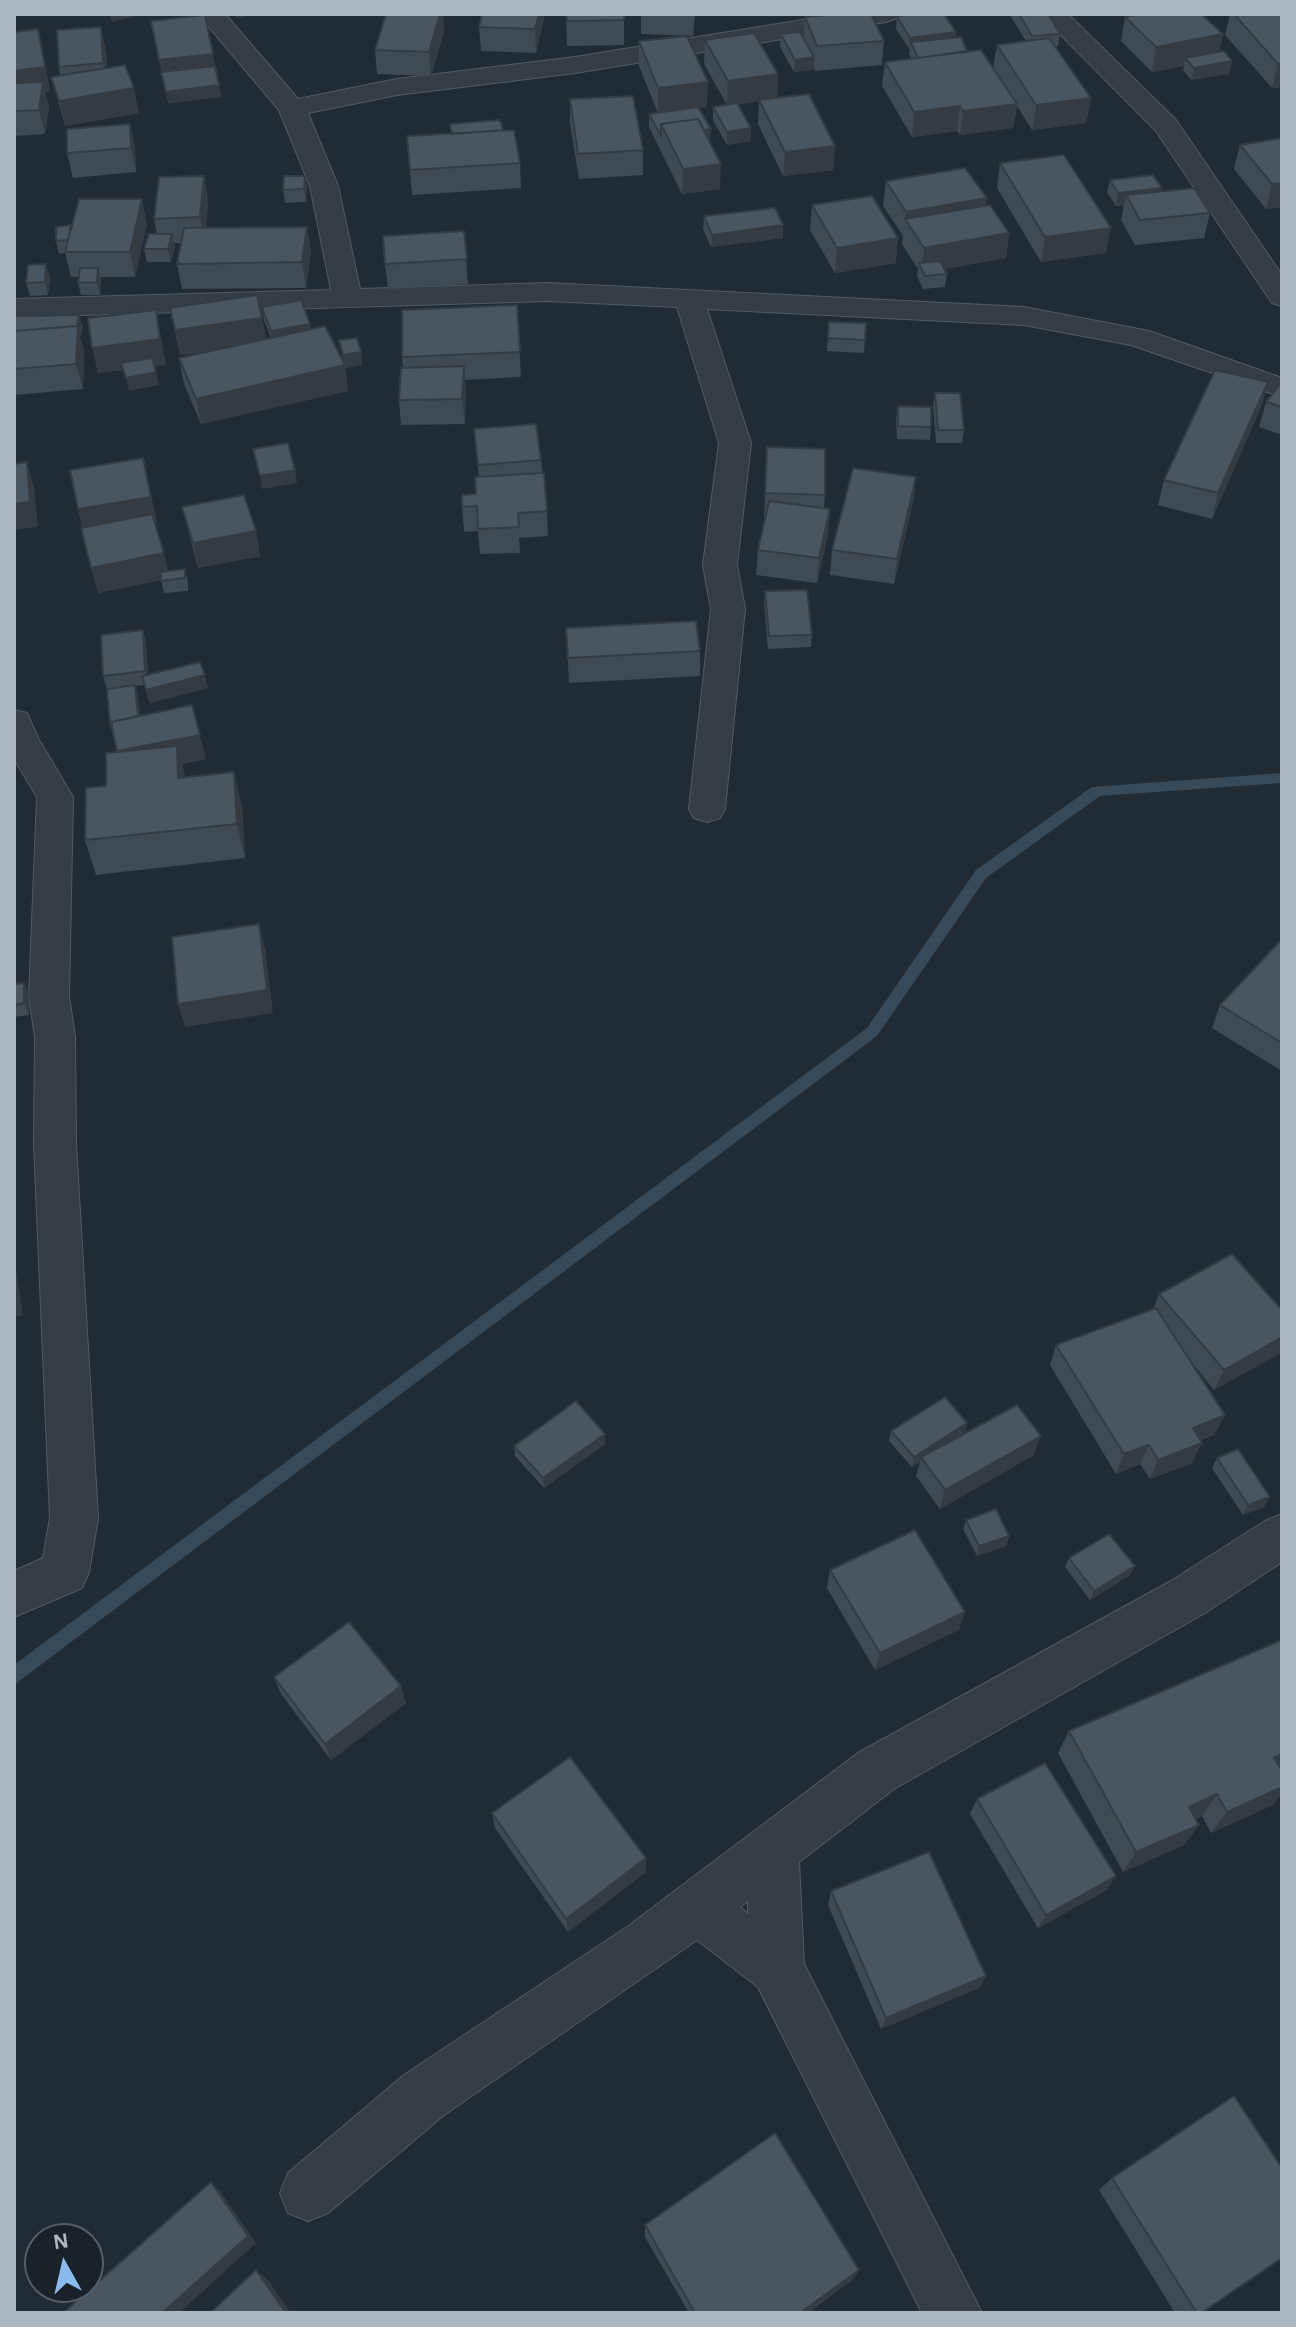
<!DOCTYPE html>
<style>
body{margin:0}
#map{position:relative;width:1296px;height:2327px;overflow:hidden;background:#212b33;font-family:"Alegreya Sans",sans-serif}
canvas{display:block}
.frame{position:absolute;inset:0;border:16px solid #aeb8c1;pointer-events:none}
.north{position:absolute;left:24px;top:2223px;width:80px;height:80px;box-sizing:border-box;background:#1a2229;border:2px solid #555e66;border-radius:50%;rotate:352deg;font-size:22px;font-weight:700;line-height:32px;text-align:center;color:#aeb8c1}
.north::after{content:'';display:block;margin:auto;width:28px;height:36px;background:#89bcec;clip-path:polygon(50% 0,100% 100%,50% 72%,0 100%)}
</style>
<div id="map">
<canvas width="1296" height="2327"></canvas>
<div class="frame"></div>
<div class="north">N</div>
</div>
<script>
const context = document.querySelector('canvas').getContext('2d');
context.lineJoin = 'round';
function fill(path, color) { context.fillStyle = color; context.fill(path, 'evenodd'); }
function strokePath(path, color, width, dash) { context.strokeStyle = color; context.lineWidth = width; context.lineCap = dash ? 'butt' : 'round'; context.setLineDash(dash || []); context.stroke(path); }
fill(new Path2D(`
 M1282 773V783L1100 796 986 878 877 1036 14 1685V1665L867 1028 976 870 1092 787Z`), '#364a59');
const minor = new Path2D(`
 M198 14H225L298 99 397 79 575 57 839 14H899L895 19 886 22 575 73 397 95 308 113 338 186 360 289 548 283 1024 307 1149 331 1282 378V397L1131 345 1024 325 707 309 751 443 737 565 745 609 725 809 720 818 707 822 694 818 689 809 711 609 703 565 719 443 677 307 548 301 14 317V299L331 290 310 186 279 110Z
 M1040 14H1068L1176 120 1282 275V306L1272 303 1156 131Z
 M14 710 27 713 38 738 73 797 69 996 75 1037 76 1144 98 1518 89 1572 82 1588 14 1617V1571L43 1558 50 1518 34 1144 35 1037 29 996 37 797 14 759Z
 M1282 1514V1562L1205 1613 894 1789 799 1862 804 1964 982 2313H922L758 1987 697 1940 444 2115 328 2213 308 2221 288 2213 280 2193 288 2173 404 2075 627 1927 858 1753 1171 1581 1265 1521ZM748 1901V1914L740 1907Z`);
strokePath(minor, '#525b62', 2);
fill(minor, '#343d44');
fill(new Path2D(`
 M386 14H443L444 32 431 76 377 74 375 50Z
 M545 14 536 53 481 51 479 27Z
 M566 14H624V45L567 46Z
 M641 14H695L693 36 641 34Z
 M1009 14H1048L1060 34 1058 46 1055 47 1091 98 1086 123 1032 130 1017 106 1013 128 960 135 957 131 912 137 882 86 885 62 911 58 909 54 910 50 896 29 897 16 956 38 967 51 993 68 997 45 1026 41Z
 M1230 14H1282V87L1272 88 1225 35Z
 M805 17 884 41 882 65 815 71 813 65V70L794 72 780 47 781 34 804 39Z
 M1125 17 1223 34 1219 52 1232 61 1229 74 1191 80 1183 70 1184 66 1152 72 1121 41Z
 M38 29 50 91 45 92 49 106 45 134 14 136V32Z
 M705 40 778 74 777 98 835 146 833 170 783 176 758 124 759 101 737 104 751 141 727 145 713 120V107L727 105 704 64Z
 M639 41 707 107 699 108 710 141 720 189 682 194 649 127V114L658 113 639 66Z
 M106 51 107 67 139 113 65 126 51 77 60 75 59 67Z
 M570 99 643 150V175L579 179 570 124Z
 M130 124 135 149 136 172 73 178 67 153Z
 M450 124 503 130 520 163 521 188 412 195 407 136 451 134Z
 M1282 138V207L1266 209 1234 169 1240 145Z
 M1000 163 1106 253 1041 262 997 188Z
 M204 176 208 201 206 228 307 227 311 252 306 288 182 289 177 264 181 243H174L175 247 171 262H147L144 249 157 234 154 219Z
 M305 176 307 188 306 202 285 203 283 190Z
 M1110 180 1161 192 1210 213 1204 238 1135 245 1121 220 1124 205 1116 206 1107 192Z
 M886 181 986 206 1009 233 1006 258 944 269 947 274 945 287 923 289 917 276 918 269 902 244 903 236 883 206Z
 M812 205 896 263 835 273 810 230Z
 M704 216 783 225V238L711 247 703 229Z
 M147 224 135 277H101L100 295H81L78 283 79 277H71L65 253 59 254 56 241Z
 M464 231 468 284 388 289 385 264Z
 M50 277 48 295 30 296 26 283Z
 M517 305 521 377 465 380V424L401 425 399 400 403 368 402 357Z
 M262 307 310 324V330L344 363 339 340 361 352 362 365 345 368 348 391 201 424 184 384 179 358 218 350 180 355 170 308 262 318 266 339 271 338 264 320Z
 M14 316 83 328 80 337 84 351 83 389 14 395Z
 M829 322 865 340 864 353 827 351Z
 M1268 382 1261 407 1212 519 1158 505 1164 480Z
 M1282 384V435L1259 427 1266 402Z
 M935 393 964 430 962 443H936L933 406Z
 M898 406 931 427 930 440 897 439 896 419Z
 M474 429 541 460 547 511 548 536 519 538 520 553 480 554 478 531 464 532 462 507 476 494 479 477Z
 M767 447 825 495 824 508 830 509 828 534 817 583 756 575 758 550 765 518H764Z
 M916 477 913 502 894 584 830 575 832 550Z
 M182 507 256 531 260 556 198 568Z
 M78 509 157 522 155 523 168 571 185 569 188 582V591L164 593 161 580 98 593Z
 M765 591 812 635 811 647 768 649 764 604Z
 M566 628 700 651V676L569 683Z
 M143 630 146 643 148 675 208 688 150 703 144 685 135 686 138 698 140 716 206 759 182 764 185 778 242 807 245 858 96 875 85 840 118 752 110 725 107 689 103 676Z
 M1282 939V1071L1212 1028 1220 1005Z
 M14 984 29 995V1015L14 1017Z
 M1159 1294 1282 1310V1352L1214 1390 1193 1364 1215 1434 1200 1441 1192 1463 1150 1479 1140 1464 1116 1474 1050 1365 1056 1345 1153 1309Z
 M967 1423 965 1433 1034 1455 940 1509 916 1476 920 1462 912 1467 889 1441 891 1431Z
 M605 1444 544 1488 515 1456 514 1446Z
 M1217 1458 1264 1507 1243 1515 1212 1468Z
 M966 1520 1009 1536 1006 1546 977 1556 963 1529Z
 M1069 1558 1130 1575 1090 1600 1065 1567Z
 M830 1570 959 1630 875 1670 827 1588Z
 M1282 1640V1793L1273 1805 1211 1833 1202 1816 1196 1819 1199 1825 1184 1845 1123 1872 1058 1753 1069 1731Z
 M274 1677 401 1686 406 1703 331 1760 281 1694Z
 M977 1799 1107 1890 1038 1928 970 1814Z
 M492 1813 646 1858V1872L568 1932 495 1828Z
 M831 1891 986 1976 979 1988 881 2029 828 1905Z
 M1112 2178 1201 2313H1175L1099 2190Z
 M645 2225 859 2270 852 2280 808 2313H689L645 2237Z`), '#404a52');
fill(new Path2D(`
 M110 14H145L112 22Z
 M235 14H258L236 18Z
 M440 14H443L444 32 431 76 429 52Z
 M539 14H545L536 53 535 29Z
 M101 27 106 51 108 87 103 63Z
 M38 29 50 91 45 92 49 106 45 134 39 110 14 96V71Z
 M956 32 955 45 911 42 909 51 910 38Z
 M1223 34 1217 59 1185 58 1184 66 1152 72 1156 47Z
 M213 54 217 78 164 84 159 60Z
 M814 57 813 70 794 72 795 60Z
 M1232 61 1229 74 1191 80 1194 68Z
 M1282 63V87L1272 88 1278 64Z
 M778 74 777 99 727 106 728 81Z
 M708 82 707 107 658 113V88Z
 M219 85 222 97 168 104 166 92Z
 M134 88 139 113 65 126 59 101Z
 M1091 98 1086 123 1032 130 1036 105Z
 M1017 104 1013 128 960 135 963 111Z
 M960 106 957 131 912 137 914 112Z
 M130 124 135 149 136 172 131 148Z
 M751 128V141L727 145V132Z
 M711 129 710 141 666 135Z
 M835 146 833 170 783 176 785 152Z
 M721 164 720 189 682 194 683 169Z
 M204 176 208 201 205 242 200 217Z
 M305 176 307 188 306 202 304 189Z
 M1282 183V207L1266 209 1272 184Z
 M1162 188 1159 201 1126 195 1124 205 1116 206 1118 193Z
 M987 198 984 223 905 220 906 212Z
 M142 199 147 224 135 277 130 252Z
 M783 225V238L711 247 712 235Z
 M307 227 311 252 306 288 302 262Z
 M1111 228 1106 253 1041 262 1045 237Z
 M1009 233 1006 258 923 272 921 269 924 248Z
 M172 234 175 247 171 262 168 249Z
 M898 238 896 263 835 273 837 248Z
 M46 264 50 277 48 295 45 282Z
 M98 268 101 280 100 295 97 282Z
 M156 310 166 365 98 373 92 348Z
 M79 315 83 328 80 337 84 351 83 389 76 364 75 333Z
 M262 318 267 343 180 355 175 330Z
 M310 324 312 337 273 344 271 331Z
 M361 352 362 365 345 368 348 391 201 424 196 399 345 366 343 355Z
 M464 366 466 391 465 424 462 399Z
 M156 372 159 385 129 391 126 378Z
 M1268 382 1261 407 1212 519 1218 493Z
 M143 458 157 522 85 535 78 509Z
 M27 462 34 487 38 527 14 530V504Z
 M295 470 297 483 262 489 260 476Z
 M916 477 913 502 894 584 897 559Z
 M830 509 828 534 817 583 819 558Z
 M256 531 260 556 198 568 193 543Z
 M164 553 170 578 98 593 91 568Z
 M143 630 146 643 148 684 145 671Z
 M205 675 208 688 150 703 146 690Z
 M135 685 138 698 142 734 114 738 110 725Z
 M200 735 206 759 182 764 186 781V813L117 751Z
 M234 772 242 807 245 858 237 824Z
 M259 924 265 948 273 1013 185 1027 178 1004Z
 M24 983 29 995V1015L24 1003Z
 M14 1256 23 1315 14 1317Z
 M1282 1337V1352L1214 1390 1224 1370Z
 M1225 1415 1215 1434 1183 1447 1193 1428Z
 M967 1423 965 1433 921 1457 920 1462 912 1467 914 1457Z
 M605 1434V1444L544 1488 543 1478Z
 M1041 1436 1034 1455 940 1509 945 1490Z
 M1202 1443 1192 1463 1150 1479 1158 1460Z
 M1149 1445 1140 1464 1116 1474 1124 1454Z
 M1270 1497 1264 1507 1243 1515 1248 1505Z
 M1009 1536 1006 1546 977 1556 979 1546Z
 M1135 1566 1130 1575 1090 1600 1094 1591Z
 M965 1612 959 1630 875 1670 880 1653Z
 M401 1686 406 1703 331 1760 325 1744Z
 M1282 1754V1765L1279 1769 1274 1758Z
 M1282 1787V1793L1273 1805 1211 1833 1227 1812Z
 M1217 1794 1202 1816 1175 1828 1189 1807Z
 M1199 1825 1184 1845 1123 1872 1136 1852Z
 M646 1858V1872L568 1932 566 1919Z
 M1116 1876 1107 1890 1038 1928 1046 1915Z
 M986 1976 979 1988 881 2029 886 2018Z
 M211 2182 220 2191 256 2243 179 2313H162Z
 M256 2270 268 2280 291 2313H286Z
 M859 2270 852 2280 808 2313H800Z`), '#343c42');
const building = new Path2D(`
 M386 14H440L429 52 375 50Z
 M482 14H539L535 29 479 27Z
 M566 14H624V20L567 21Z
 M839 14H871L884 41 817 46 805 17Z
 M916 14H944L956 32 910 38 897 16Z
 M1019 14H1048L1060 34 1032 36Z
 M1139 14H1201L1223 34 1156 47 1125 17Z
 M1234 14H1282V63L1278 64Z
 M205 15 213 54 159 60 151 21Z
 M101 27 103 63 59 67 57 30Z
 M38 29 45 67 14 71V32Z
 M800 32 814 57 795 60 781 34Z
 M754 33 778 74 728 81 705 40Z
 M687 36 708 82 658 88 639 41Z
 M961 37 967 51 918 58 911 42Z
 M1049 38 1091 98 1036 105 997 45Z
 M981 50 1017 104 963 111 960 106 914 112 885 62Z
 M1224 51 1232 61 1194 68 1185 58Z
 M125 65 134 88 59 101 51 77Z
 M215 66 219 85 166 92 161 72Z
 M43 82 39 110 14 111V83Z
 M809 94 835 146 785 152 759 100Z
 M633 96 643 150 578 154 570 99Z
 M737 103 751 128 727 132 713 107Z
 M698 107 711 129 704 130 698 119 661 124V136L649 114Z
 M698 119 721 164 683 169 661 124Z
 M500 120 503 130 452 134 450 124Z
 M130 124 131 148 67 153V129Z
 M514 130 520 163 410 170 407 136Z
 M1282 138V183L1272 184 1240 145Z
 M1064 155 1111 228 1045 237 1000 163Z
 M965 168 987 198 906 212 886 181Z
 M1153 175 1162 188 1118 193 1110 180Z
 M204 176 200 217 154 219 159 177Z
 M284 176H305L304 189 283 190Z
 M1194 188 1210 213 1140 220 1126 195Z
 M872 196 898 238 837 248 812 205Z
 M79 199H142L130 252H65Z
 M990 205 1009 233 924 248 905 219Z
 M775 208 783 225 712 235 704 216Z
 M71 225 68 240 56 241V227Z
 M307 227 302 262 177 264 184 228Z
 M464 231 467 259 385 264 383 236Z
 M149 234H172L168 249H144Z
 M940 261 947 274 925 276 919 263Z
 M46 264 45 282 26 283 28 265Z
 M80 268H98L97 282 78 283Z
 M257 295 262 318 175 330 170 308Z
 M301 300 310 324 271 331 262 307Z
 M517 305 520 352 402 357V310Z
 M156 310 160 339 92 348 88 318Z
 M79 315 77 326 14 331V316Z
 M829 322 866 323 865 340 828 338Z
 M78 326 76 364 14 369V331Z
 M325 326 345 365 196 399 179 358Z
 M357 338 361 352 343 355 339 340Z
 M152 358 156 372 126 378 121 363Z
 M464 366 462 399 399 400 401 368Z
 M1215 370 1268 382 1218 493 1164 480Z
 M1280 384H1282V407L1266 402Z
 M935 393H960L964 430H938Z
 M898 406 931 407V427L898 426Z
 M536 424 541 460 478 465 474 429Z
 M288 443 295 470 260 476 253 449Z
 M767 447 825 449V495L765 493Z
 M143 458 151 497 78 509 70 470Z
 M27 462 30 502 14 504V464Z
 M853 468 916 477 897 559 832 550Z
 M544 473 547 511 518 513 519 527 478 529 477 506 462 507V495L476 494 475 477Z
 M244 495 256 531 193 543 182 507Z
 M769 501 830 509 819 558 758 550Z
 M152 514 164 553 91 568 81 528Z
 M185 569V578L161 581V572Z
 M807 590 812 635 769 636 765 591Z
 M696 621 700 651 568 658 566 628Z
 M143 630 145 671 103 676 101 635Z
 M200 662 205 675 146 690 142 676Z
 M135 685 138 716 111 722 112 725H110L107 689Z
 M192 705 200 735 117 751 111 722Z
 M177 746 178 778 234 772 237 824 85 840 86 788 106 786V753Z
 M259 924 267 990 178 1004 172 937Z
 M1282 939V1043L1220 1005Z
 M24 983V1003L14 1005V984Z
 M1232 1254 1282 1310V1337L1224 1370 1159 1294Z
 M1156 1308 1225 1415 1193 1428 1202 1443 1158 1460 1149 1445 1124 1454 1056 1345Z
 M945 1397 967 1423 914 1457 891 1431Z
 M576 1401 605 1434 543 1478 514 1446Z
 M1017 1405 1041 1436 945 1490 921 1457Z
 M1238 1449 1270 1497 1248 1505 1217 1458Z
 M996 1509 1009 1536 979 1546 966 1520Z
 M915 1530 965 1612 880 1653 830 1570Z
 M1109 1534 1135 1566 1094 1591 1069 1558Z
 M349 1622 401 1686 325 1744 274 1677Z
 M1282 1640V1754L1274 1758 1282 1771V1787L1227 1812 1217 1794 1189 1807 1199 1825 1136 1852 1069 1731Z
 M570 1757 646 1858 566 1919 492 1813Z
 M1045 1763 1116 1876 1046 1915 977 1799Z
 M929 1852 986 1976 886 2018 831 1891Z
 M1234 2096 1282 2168V2258L1201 2313H1197L1112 2178Z
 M775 2133 859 2270 800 2313H695L645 2225Z
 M211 2182 248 2236 162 2313H63Z
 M256 2270 286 2313H210Z`);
fill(building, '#4a565f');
strokePath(building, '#343c42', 2);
</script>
